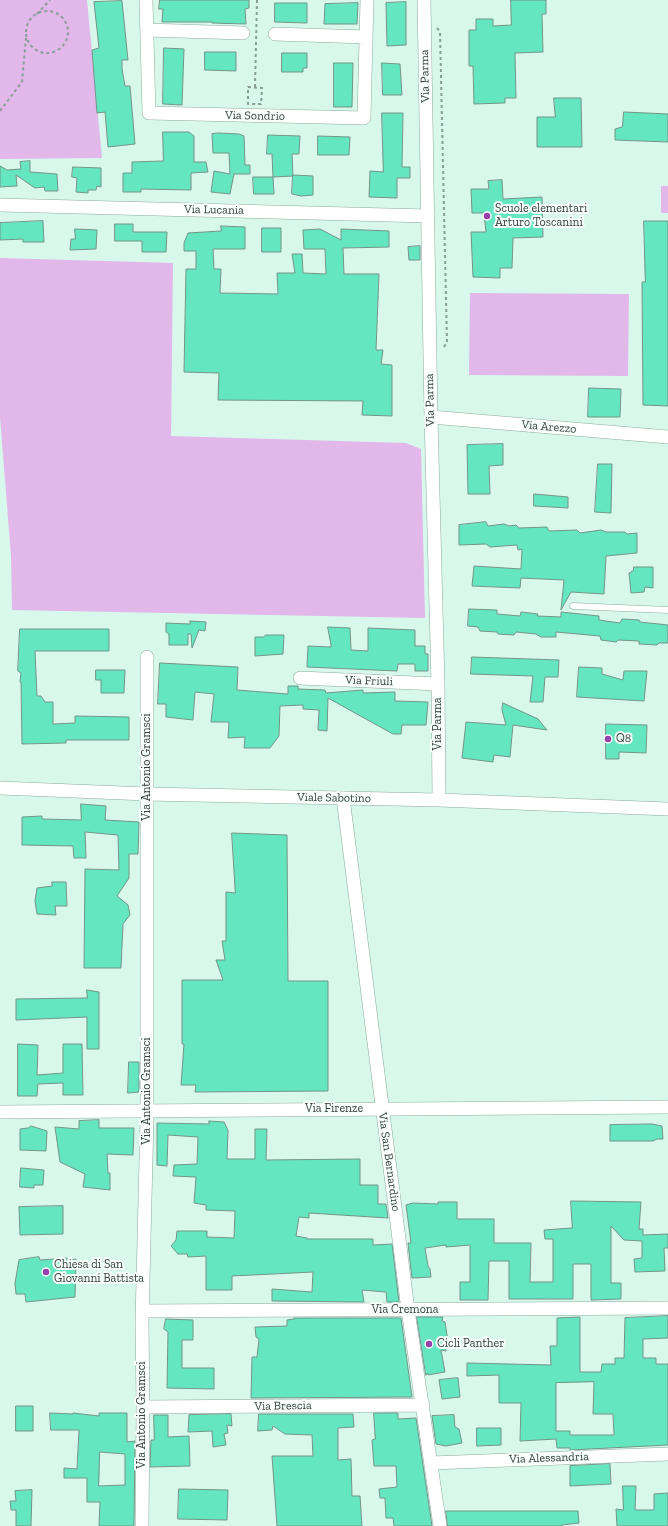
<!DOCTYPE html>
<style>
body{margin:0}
canvas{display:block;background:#d7f8eb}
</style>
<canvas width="668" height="1526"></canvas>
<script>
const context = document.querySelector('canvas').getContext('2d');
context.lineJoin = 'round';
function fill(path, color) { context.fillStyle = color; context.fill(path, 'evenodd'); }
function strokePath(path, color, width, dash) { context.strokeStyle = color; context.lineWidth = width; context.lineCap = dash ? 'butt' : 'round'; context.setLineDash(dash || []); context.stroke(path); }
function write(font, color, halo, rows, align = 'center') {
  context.font = font + ' "Zilla Slab",serif'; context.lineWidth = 4; context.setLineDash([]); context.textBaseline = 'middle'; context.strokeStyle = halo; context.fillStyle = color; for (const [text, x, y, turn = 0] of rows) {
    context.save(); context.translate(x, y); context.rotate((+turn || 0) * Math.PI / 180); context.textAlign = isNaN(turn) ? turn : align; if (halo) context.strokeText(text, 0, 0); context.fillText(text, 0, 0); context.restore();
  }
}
fill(new Path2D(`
 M0 0H87L102 158 0 159Z
 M661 186H668V213H661Z
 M0 258 173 263 171 436 406 443 421 449 425 618 12 610 11 556 0 417Z
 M470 293 629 294 628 376 469 375Z`), '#e2b8eb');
const building = new Path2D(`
 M160 0H249V8L245 9 246 24 212 23V22H162L163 9H159Z
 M511 0H546V14H542L543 52 515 53 516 98H505V103L474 104 473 66H469V30H476V19H493V26L511 25Z
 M122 1 128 60H122V69L125 86H130L135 144 108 147 105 112 97 113 92 50 99 48 94 2Z
 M406 2V45L387 46 386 3Z
 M275 3H307V23L275 22Z
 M358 3 357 24H324L325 4Z
 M164 48 184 49 182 105 163 104Z
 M205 52H236V71L205 70Z
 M282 53H307V68H303V72H282Z
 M334 63H353L352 107H334Z
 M382 63 400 64 402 95H383Z
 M554 98H581L582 147H537V117H555Z
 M624 112 668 114V142L615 140V129L622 127Z
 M382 113H403L402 167H410V178H397V198L369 197 370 171 383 172Z
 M163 132H189L194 136V162H206L208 172 191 173V190L141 189V192H123V173H132V162L163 161Z
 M218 133 239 134 244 136 245 165H250V174H234L230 194 211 192 214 171 230 174 229 153H213L212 134Z
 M268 135 300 136 299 154H292L293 176 273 177 272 154H267Z
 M318 136 350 137 349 155H318Z
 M30 161V172L57 174 58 191H45L44 187 35 188 16 175 17 186 0 187V166L7 170 21 169 20 162Z
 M73 167 101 168V187L97 186 96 190H88V193L76 192 77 178 72 177Z
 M293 175 313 176V195L301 196 292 194Z
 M253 177H273L274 194H254Z
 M502 180 503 199 542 197 543 237 513 238 512 268H500V278L473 277 471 232H486L484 213H472L471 189H489L488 181Z
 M43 221 44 242H23V239L0 240V223Z
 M644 221H668V406L643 405 642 282H645Z
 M115 224H133V232H167L166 252H142V241H115Z
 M221 226 245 227V249H213L214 269H221L220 293 278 294 277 273H295L292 254H302L303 273 326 274 325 249H304L303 230 320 229 341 240V229L389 231V247L343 248 344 274H379L376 350H383L381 364 392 365V416L362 415 363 401 218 400 219 373 184 372 186 269H196V251H184V243L188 233 221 231Z
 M262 228H281V252H262Z
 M75 229 97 230 96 249 70 250 71 239H75Z
 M420 246V260H409L408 247Z
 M589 388 621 389 620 417H588Z
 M503 444V465L489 466 490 494H468L467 445Z
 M598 464H612L611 513 595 512Z
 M534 494 568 497V508L534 506Z
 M486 522 488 526 504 524 509 526 516 525 519 528 547 527 549 531 577 530 580 533 601 530 606 532H625L627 534 637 533V553L606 556 604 594 571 592 561 610 564 580 521 578 520 588 472 586 474 566 521 569 522 549 518 550 517 545 490 547 486 544 459 545V525Z
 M634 567H653V588L645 587 644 592 631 593 629 573 633 571Z
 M469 609 497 610V614L520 616 521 612 538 614 537 616 561 617V612L599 616V620L620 623 622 619 639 620 640 622 668 625V643H659L657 645 639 644V641L618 640 616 642 601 640 600 636 556 632V637H541L536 634 516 632 514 635 498 634 497 632 480 631 478 627 468 626Z
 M190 621 206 622 205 631 199 630 192 648 191 634H188V645H169V634L166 632V623L190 624Z
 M328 627 350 628 351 650 368 651V628L415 630V646H425V654H428V671H415V664H398L397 671 307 667 308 646 331 647Z
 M20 629H109V651H35L37 696H41L45 702H53V724L75 723V716L129 717V740H66V743L22 744 21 682H20L21 673 18 671Z
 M266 635H284L283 654 255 656V637H263Z
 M472 657 559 660 558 677H545L543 702H530L533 676 471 674Z
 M160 663 238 667 237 690 288 694V686H298V689L325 690 326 693 363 690V693L395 692V701L428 702 426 725H402L401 734H393L328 698 327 731 318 730 319 710 303 709V705L280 706 279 736 270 748H244L245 737 228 738 229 722H211L214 694 195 692 193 720 166 717V704H158Z
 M579 667 602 668V674L623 680 624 671H647L644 701 577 697Z
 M96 670H125L124 693H101V680H96Z
 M503 703 538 719 547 730 513 725 510 757 494 755 493 762 462 758 466 722 506 725 502 710Z
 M606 724 647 725 646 753 619 752V759H606Z
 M81 804 106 806 105 820 139 822 138 854H129V878L117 896 128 905 130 915 123 924 121 968H84L85 869 119 870 118 835 85 832 86 858H74L73 846 22 845V817L42 816V819L81 820Z
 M232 833 287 835 288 981H328V1091L195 1092 196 1085H181L184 1044H182V980H223L216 960H225L222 941H226V892L235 893Z
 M52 882H66L67 906H55L56 915 37 914 35 901 37 888 52 886Z
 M87 990 99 992V1049H87V1017L16 1020V999L87 998Z
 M18 1044 38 1045 37 1075 63 1073V1044H82L83 1095H63V1083L38 1084 37 1096H18Z
 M129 1062H139V1092L128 1093Z
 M99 1120V1128H134L133 1155 107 1154 108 1173H110V1190L83 1187 85 1174 60 1162 55 1127 79 1129V1121Z
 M209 1121 224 1122 228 1130 227 1159H255V1129H267L266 1160 360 1159V1185H378V1204H386L388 1218 309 1213V1218L299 1217 296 1236 307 1238V1239H373V1245L392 1244 399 1302H387L386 1292 362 1290 364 1302 272 1301V1289L312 1292 313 1272 232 1276V1290H206V1256L188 1257 187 1254H178L171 1246 176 1240 177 1231H207V1237L234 1238 235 1211 206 1210V1205L194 1203 196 1177 173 1176 174 1165 197 1164 198 1137 168 1135 167 1166 157 1165V1123L209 1124Z
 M652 1124 662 1126 663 1139H657L653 1141H610V1125Z
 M31 1126 47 1131 46 1151 20 1150V1129L28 1128Z
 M21 1168 44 1170 43 1185H34V1188L20 1187Z
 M571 1201 641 1202 639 1229H643V1235L668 1234V1248H664L665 1271 635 1272 634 1259 642 1258V1241L624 1240 611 1226V1283H621V1299L591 1300V1264H573V1299H509V1261H489L488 1300H460V1282H470V1245L446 1247V1245L425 1248 428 1266 430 1269 431 1277 412 1278 408 1243H411L406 1205 413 1203 438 1204V1202H457V1219H494V1243H531L530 1282H553V1239H545L544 1230 572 1228Z
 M63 1206V1234L20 1235 19 1207Z
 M39 1257 40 1260 67 1258V1261L76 1259 75 1297 26 1302 25 1294H16L15 1283 19 1260Z
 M668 1316V1338L643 1339V1358H656V1364H668V1445L570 1450V1448H557L556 1439 520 1441 521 1403H499V1375L467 1376V1363L551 1365 550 1346H557V1318L580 1317V1372H601L602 1364H615V1358H624L625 1318ZM594 1382 593 1414H613L614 1435H570V1431H556V1383Z
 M417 1317H443L442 1321 445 1322 448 1342 445 1343 446 1351 441 1350 445 1372 428 1375V1373L426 1375Z
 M294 1318H401L412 1397 251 1398 252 1357H257L259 1339 256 1337 255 1327 287 1326V1320L294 1319Z
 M166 1319 193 1320V1340H182V1368H214V1389L167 1388 168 1332 164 1329Z
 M458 1378 460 1397 442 1399 439 1380Z
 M16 1406H33V1431H16Z
 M50 1413 73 1414V1413L99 1416V1413H127V1442L135 1441 134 1526H99L100 1502H87V1478H64V1468L77 1469 79 1430H51ZM100 1452 125 1454V1485L99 1486Z
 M374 1413H398V1419L416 1418 432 1526H394L393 1518H386L385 1498H380L379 1489 397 1487 396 1466H374L372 1440 375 1439Z
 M231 1414 232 1426 227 1425 228 1433 224 1434 226 1445 213 1447 212 1431 188 1432 189 1415Z
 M259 1414H353L354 1427 338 1428V1460L351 1459 352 1496H360L362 1526H277L272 1456H313L312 1435 285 1434 273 1426 272 1430 258 1431Z
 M154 1415H168V1437L189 1436 190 1466 150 1467 151 1440H154Z
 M454 1415 455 1427 459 1429 462 1443 446 1446 436 1444 432 1416Z
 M477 1428H501V1445L477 1446Z
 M610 1464 611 1484 570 1486V1466Z
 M623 1486H636L635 1510H654V1494L668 1493V1526H617L616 1509 623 1510Z
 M179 1489 228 1490 227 1520 178 1519Z
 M32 1490 31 1526H16V1510H11L10 1501H16L15 1491Z
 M446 1511H578L579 1523 562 1525V1526H448Z`);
fill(building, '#64e6c0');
strokePath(building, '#759489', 1);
const service = new Path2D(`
 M573 606 668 610`);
const minor = new Path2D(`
 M146 0 149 113 364 118 367 0
 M424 0 431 417 438 684 439 800
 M147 30 243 33
 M275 34 366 37
 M0 205 428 216
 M431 417 668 437
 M300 678 438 684
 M0 788 147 794 439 800 668 809
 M343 798 408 1310 440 1526
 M0 1112 668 1107
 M143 1311 668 1308
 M143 1407 423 1405
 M431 1463 668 1454
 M142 1526 143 1407 142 1321 147 1118V657`);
strokePath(service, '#8baa9e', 7);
strokePath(minor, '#8baa9e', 14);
strokePath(new Path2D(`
 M26 32a21 21 0 1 1 42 0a21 21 0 1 1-42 0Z
 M37 14 50 0
 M437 28 440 32 447 343 442 349
 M248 87 262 88 261 104H248Z
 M255 87 257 0
 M0 111 22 82 26 38`), '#879e95', 2, [3, 3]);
strokePath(service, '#fff', 6);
strokePath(minor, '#fff', 13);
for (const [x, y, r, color] of [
 [487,216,4,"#9840ac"],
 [608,739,4,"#9840ac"],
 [46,1272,4,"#9840ac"],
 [429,1344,4,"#9840ac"]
]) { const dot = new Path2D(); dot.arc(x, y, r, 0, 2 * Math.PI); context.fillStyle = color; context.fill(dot); strokePath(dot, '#f7fefb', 1.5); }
write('12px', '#33403b', '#f7fefb', [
 ["Via Parma",425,76,-91],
 ["Via Sondrio",255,116,1],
 ["Via Lucania",214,210,1],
 ["Via Parma",430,400,-91],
 ["Via Arezzo",549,427,5],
 ["Via Friuli",369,681,2],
 ["Via Parma",438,724,-90],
 ["Via Antonio Gramsci",147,767,-90],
 ["Viale Sabotino",334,798,1],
 ["Via Antonio Gramsci",147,1091,-90],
 ["Via Firenze",334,1109],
 ["Via San Bernardino",389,1162,82],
 ["Via Cremona",405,1310],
 ["Via Brescia",283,1406,-1],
 ["Via Antonio Gramsci",142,1415,-90],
 ["Via Alessandria",549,1458,-2]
]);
write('12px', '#33403b', '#f7fefb', [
 ["Scuole elementari",495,209],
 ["Arturo Toscanini",495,223],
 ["Q8",616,739],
 ["Chiesa di San",54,1265],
 ["Giovanni Battista",54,1279],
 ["Cicli Panther",437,1344]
], 'left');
</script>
